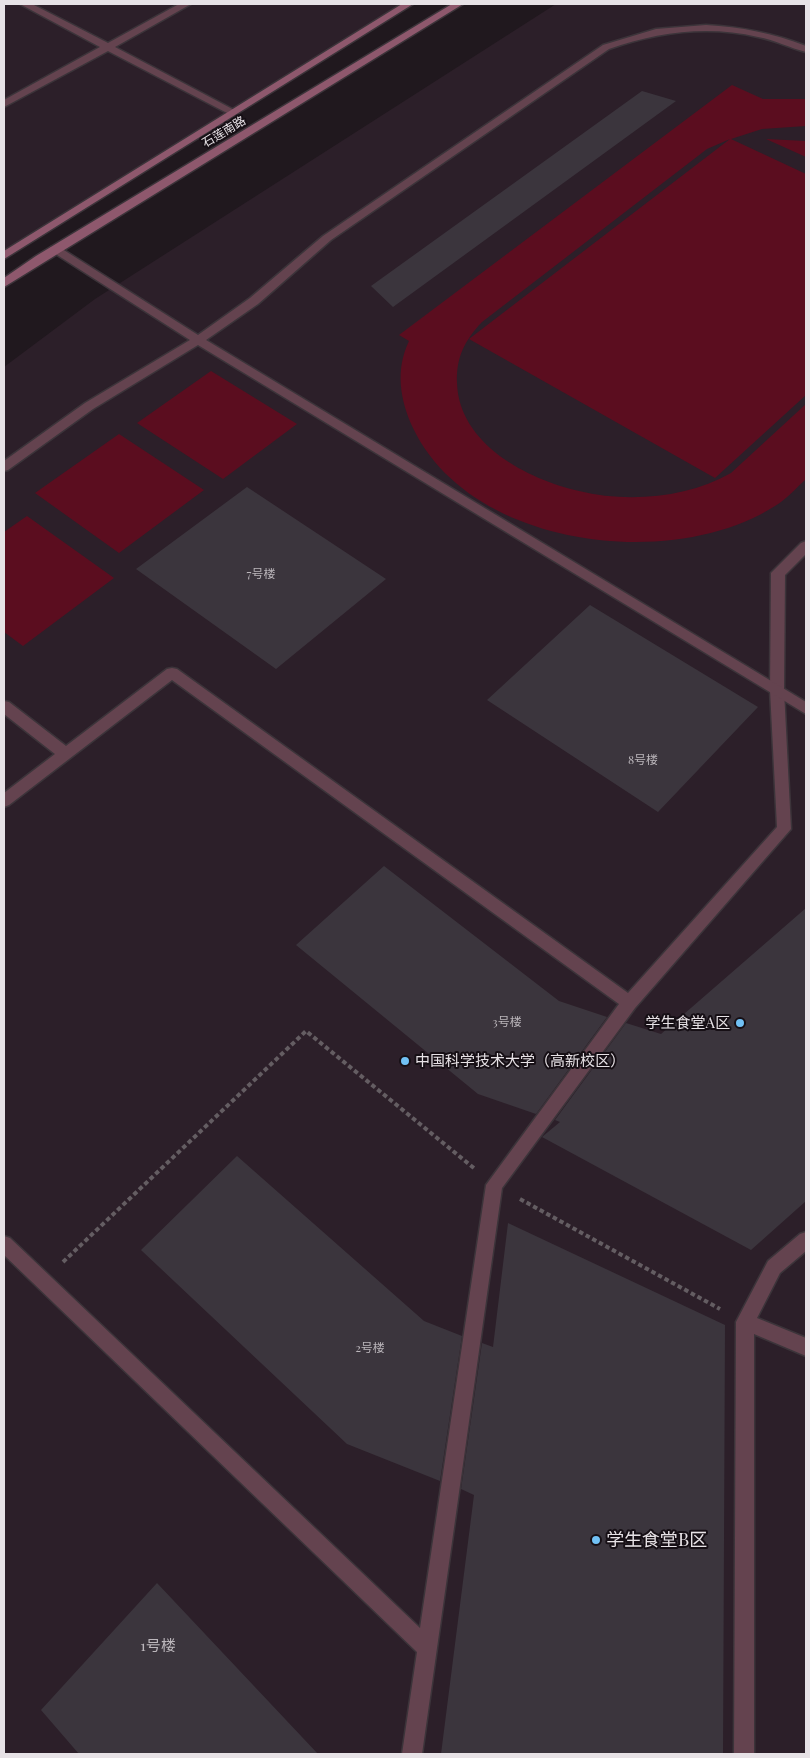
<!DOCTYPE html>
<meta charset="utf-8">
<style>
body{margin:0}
#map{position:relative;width:810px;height:1758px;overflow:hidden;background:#20181e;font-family:"Playfair Display",serif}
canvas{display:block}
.frame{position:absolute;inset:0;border:5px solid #e7e2e6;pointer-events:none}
</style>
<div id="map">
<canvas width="810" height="1758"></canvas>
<div class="frame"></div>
</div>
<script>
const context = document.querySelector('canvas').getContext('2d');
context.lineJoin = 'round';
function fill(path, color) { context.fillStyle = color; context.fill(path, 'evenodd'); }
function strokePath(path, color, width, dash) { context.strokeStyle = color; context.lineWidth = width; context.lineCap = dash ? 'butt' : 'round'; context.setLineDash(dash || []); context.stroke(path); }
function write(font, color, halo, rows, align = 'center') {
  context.font = font + ' "Playfair Display","Noto Sans SC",serif'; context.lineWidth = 4; context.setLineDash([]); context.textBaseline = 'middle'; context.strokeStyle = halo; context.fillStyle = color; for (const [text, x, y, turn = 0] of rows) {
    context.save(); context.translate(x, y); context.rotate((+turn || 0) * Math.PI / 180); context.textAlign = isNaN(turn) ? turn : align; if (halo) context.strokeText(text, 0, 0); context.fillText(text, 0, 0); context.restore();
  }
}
fill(new Path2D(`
 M4 4H408L4 256Z
 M556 4H806V1754H4V367L95 299Z`), '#2c1f29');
fill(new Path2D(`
 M732 85 763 99H806V126L762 129 731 139 806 174V395L715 478 469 339 730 139 707 149 482 322C465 340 456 357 457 383 459 444 527 479 579 491 628 503 687 498 731 473L806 404V479C796 488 787 499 775 506 672 572 470 548 413 428 400 400 395 370 409 341L399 335Z
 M766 139 806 141V157Z
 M211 371 297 424 223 479 137 423Z
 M119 434 204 490 119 553 35 493Z
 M27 516 114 578 23 646 4 632V532Z`), '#5b0d1f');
fill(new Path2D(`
 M642 91 676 101 393 307 371 286Z
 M247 487 386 579 276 669 136 569Z
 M590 605 758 707 658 812 487 700Z
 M384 866 559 1001 607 1017 536 1114 478 1094 296 945Z
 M806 908V1201L751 1250 542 1137 560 1122 555 1120 626 1023 661 1034Z
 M237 1156 424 1321 462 1336 440 1481 347 1444 141 1250Z
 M508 1223 725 1325 723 1754H441L474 1495 461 1489 482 1343 493 1347Z
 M157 1583 318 1754H79L41 1710Z`), '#3b353d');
const lane = new Path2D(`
 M806 541V554L785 575 784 690 791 829 635 1008 502 1188 422 1754H402L417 1652 4 1255V1236L10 1238 420 1628 486 1185 619 1004 172 680 9 805 4 807V793L55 754 4 714V701L9 702 66 746 167 669 172 668 177 669 628 993 777 827 770 690 771 573 801 543Z
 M806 1232V1251L780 1273 757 1318 806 1338V1356L754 1334V1754H734L736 1322 768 1261 800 1234Z`);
const street = new Path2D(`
 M20 4H32L108 43 179 4H191L115 47 238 112 233 115 229 114 108 51 4 107V100L100 47Z
 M706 25C741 27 773 33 806 46V52C790 48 775 40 758 37 708 25 657 32 609 49L331 240 258 304 206 340 806 702V714L198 345 93 409 8 470 4 471V461L85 403 190 340 51 251 49 249 51 247H59L198 335 250 298 323 236 603 45 656 29Z`);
const secondary = new Path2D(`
 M402 4H413L4 259V251Z
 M452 4H463L4 287V278L36 256Z`);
strokePath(lane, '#3c343a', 3);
strokePath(street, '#3c343a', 3);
strokePath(secondary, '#3c343a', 3);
strokePath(new Path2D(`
 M520 1199 720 1309
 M63 1262 306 1031 475 1169`), '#645d62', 4, [4.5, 3]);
fill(lane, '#64434f');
fill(street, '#64434f');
fill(secondary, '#8e586d');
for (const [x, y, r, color] of [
 [740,1023,5,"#71c1f5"],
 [405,1061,5,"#71c1f5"],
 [596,1540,5,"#71c1f5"]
]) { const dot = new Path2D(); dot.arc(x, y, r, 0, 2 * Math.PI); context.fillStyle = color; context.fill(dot); strokePath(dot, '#160f15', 2); }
write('12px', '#e7e2e6', '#160f15', [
 ["石莲南路",224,132,-31]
]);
write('12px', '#bcb7bc', null, [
 ["7号楼",261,574],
 ["8号楼",643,760],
 ["3号楼",507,1022],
 ["2号楼",370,1348]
]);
write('15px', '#e7e2e6', '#160f15', [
 ["学生食堂A区",730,1023],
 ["中国科学技术大学（高新校区）",415,1061,"left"]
], 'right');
write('15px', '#bcb7bc', null, [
 ["1号楼",158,1646]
]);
write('18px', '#e7e2e6', '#160f15', [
 ["学生食堂B区",606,1540]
], 'left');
</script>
